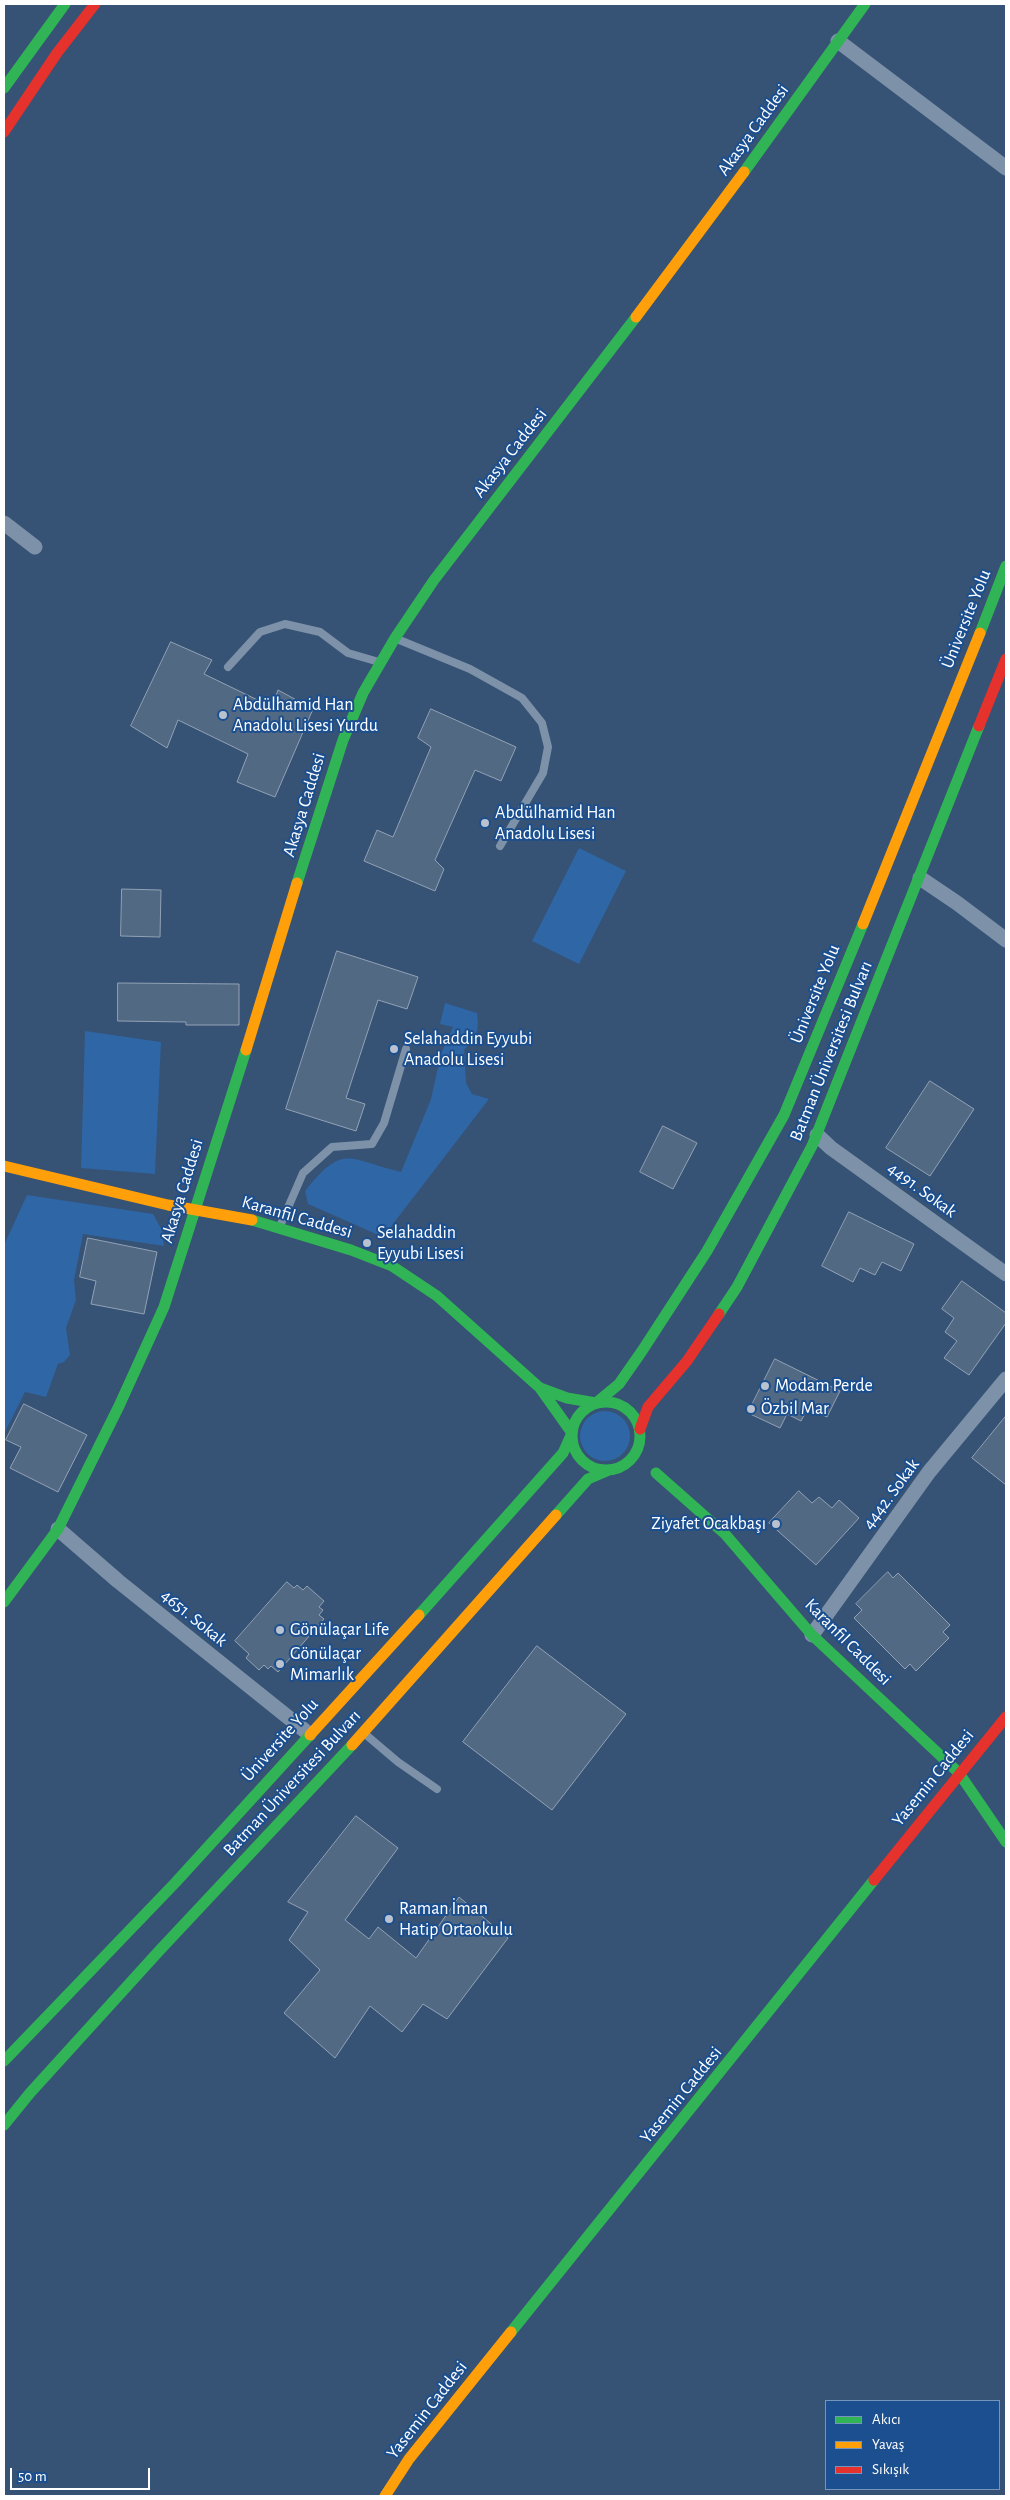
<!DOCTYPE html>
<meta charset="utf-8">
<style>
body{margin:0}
#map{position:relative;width:1010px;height:2500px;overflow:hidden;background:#365274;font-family:"Alegreya Sans",sans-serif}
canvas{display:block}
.frame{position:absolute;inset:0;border:5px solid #fff;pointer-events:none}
.legend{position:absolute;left:825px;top:2400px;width:175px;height:90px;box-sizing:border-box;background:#1b4f8f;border:1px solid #7695bc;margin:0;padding:6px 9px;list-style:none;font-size:15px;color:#fff}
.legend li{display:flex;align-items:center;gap:10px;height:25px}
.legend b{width:25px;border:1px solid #7695bc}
.scale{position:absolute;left:10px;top:2468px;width:140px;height:22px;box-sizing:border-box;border:2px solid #fff;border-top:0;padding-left:6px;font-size:15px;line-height:18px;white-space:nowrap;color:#fff;-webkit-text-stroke:4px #1b4f8f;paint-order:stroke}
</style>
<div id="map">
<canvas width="1010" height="2500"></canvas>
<div class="frame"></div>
<ul class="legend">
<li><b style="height:6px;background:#30b455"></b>Akıcı</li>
<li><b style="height:6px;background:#ff9f0a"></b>Yavaş</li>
<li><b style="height:6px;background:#e5322d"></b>Sıkışık</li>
</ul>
<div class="scale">50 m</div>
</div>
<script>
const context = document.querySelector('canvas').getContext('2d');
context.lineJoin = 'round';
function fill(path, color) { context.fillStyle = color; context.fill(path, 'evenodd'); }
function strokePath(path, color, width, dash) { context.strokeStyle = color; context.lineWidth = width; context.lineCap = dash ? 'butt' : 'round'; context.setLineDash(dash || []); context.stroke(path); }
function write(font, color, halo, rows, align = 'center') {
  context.font = font + ' "Alegreya Sans",sans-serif'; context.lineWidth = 4; context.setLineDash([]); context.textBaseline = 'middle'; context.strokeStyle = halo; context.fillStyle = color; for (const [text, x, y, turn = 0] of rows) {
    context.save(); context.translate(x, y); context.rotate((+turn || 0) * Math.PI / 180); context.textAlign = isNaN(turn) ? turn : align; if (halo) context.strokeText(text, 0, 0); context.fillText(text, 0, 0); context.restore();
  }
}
fill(new Path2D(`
 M579 848 626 871 579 964 532 941Z
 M445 1003 477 1013C480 1031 476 1038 464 1050L466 1083 472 1094 489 1099 383 1237 308 1204 305 1191C344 1142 349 1160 401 1172L431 1099 441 1054 453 1027 440 1024Z
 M85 1031 161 1042 155 1174 81 1168Z
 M27 1195 153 1214 162 1230 164 1246 83 1234 74 1280 76 1300 66 1328 70 1355 64 1362 58 1364 46 1397 25 1392 4 1434V1245Z
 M580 1436a25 25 0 1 1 50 0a25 25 0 1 1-50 0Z`), '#2f66a5');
const building = new Path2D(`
 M171 642 212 660 204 674 272 707 278 690 313 709 275 797 237 782 248 754 178 720 167 748 131 726Z
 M431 709 516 747 501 781 475 770 435 860 444 869 435 891 364 861 377 830 393 837 431 747 418 738Z
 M122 889 161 890 160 937 121 936Z
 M337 951 418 977 407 1009 378 1000 346 1098 365 1104 356 1131 286 1109Z
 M118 983 239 984V1025H186V1022L118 1021Z
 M930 1081 974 1109 930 1176 886 1148Z
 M663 1126 697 1143 673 1189 640 1172Z
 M849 1212 914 1244 901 1271 882 1262 875 1275 860 1268 853 1282 822 1266Z
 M88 1238 157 1252 144 1314 91 1304 96 1281 80 1277Z
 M962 1281 1006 1313V1323L969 1375 944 1358 957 1341 945 1332 954 1318 942 1309Z
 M775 1359 840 1391 827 1417 808 1408 801 1421 787 1414 780 1428 748 1413Z
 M24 1404 87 1435 58 1492 10 1468 21 1447 6 1440Z
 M1006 1416V1485L972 1458Z
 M799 1491 812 1503 819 1497 832 1508 839 1500 859 1518 816 1565 769 1523Z
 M888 1572 893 1578 898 1573 950 1625 943 1632 949 1638 916 1671 910 1664 905 1669 854 1618 862 1610 856 1604Z
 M287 1582 294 1588 297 1585 303 1590 307 1586 324 1601 319 1607 323 1610 319 1615 324 1619 278 1672 271 1666 268 1669 264 1665 259 1670 246 1658 249 1654 235 1641Z
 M537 1646 626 1714 552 1810 463 1742Z
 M356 1816 398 1848 345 1920 369 1939 378 1927 416 1958 459 1897 508 1938 447 2019 423 2004 402 2032 370 2006 335 2058 284 2013 320 1970 289 1940 308 1912 288 1902Z`);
fill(building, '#526984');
strokePath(building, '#92a2b6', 1);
strokePath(new Path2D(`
 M397 639 470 669 522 698 542 723 548 747 543 773 500 846
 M228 667 260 632 285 624 320 632 348 653 379 662
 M280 1226 303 1173 332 1147 372 1144 384 1123 406 1049
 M365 1734 398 1762 437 1789`), '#7d92a8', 8);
strokePath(new Path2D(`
 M838 41 1006 168
 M4 523 35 547
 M920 878 957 903 1006 940
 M817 1135 831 1148 1006 1274
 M58 1529 118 1581 309 1734
 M812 1635 929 1472 1006 1379`), '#7d92a8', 15);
strokePath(new Path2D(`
 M4 88 65 4
 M744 172 865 4
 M980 633 1006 566
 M297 883 343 740 363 693 395 638 434 580 636 317
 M252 1220 351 1250 392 1266 437 1296 540 1388 572 1433 563 1453 419 1615
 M719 1314 737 1287 812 1146 979 726
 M540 1388 567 1398 596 1403 619 1384 642 1351 707 1251 784 1115 863 924
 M572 1436a34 34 0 1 1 68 0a34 34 0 1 1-68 0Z
 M656 1473 725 1534 812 1635 959 1773 1006 1842
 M556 1515 588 1479 609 1470
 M4 1602 58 1529 119 1406 164 1307 246 1050
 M4 2061 175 1883 310 1735
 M4 2125 30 2093 159 1951 352 1745
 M511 2332 874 1880`), '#30b455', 11);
strokePath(new Path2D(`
 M636 317 744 172
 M863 924 980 633
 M246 1050 297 883
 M4 1166 168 1205 252 1220
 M310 1735 419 1615
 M352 1745 556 1515
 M385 2496 409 2459 511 2332`), '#ff9f0a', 11);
strokePath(new Path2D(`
 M4 132 57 53 95 4
 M979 726 1006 659
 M640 1429 648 1407 687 1361 719 1314
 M874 1880 1006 1717`), '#e5322d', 11);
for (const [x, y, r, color] of [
 [223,715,5,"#b9c2ce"],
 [485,823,5,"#b9c2ce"],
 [394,1049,5,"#b9c2ce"],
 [367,1243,5,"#b9c2ce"],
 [765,1386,5,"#b9c2ce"],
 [751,1409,5,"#b9c2ce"],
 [776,1524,5,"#b9c2ce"],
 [280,1630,5,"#b9c2ce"],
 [280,1664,5,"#b9c2ce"],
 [389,1919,5,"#b9c2ce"]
]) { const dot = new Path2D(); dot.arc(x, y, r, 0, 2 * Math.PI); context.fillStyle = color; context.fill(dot); strokePath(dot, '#1b4f8f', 2); }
write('18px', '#fff', '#1b4f8f', [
 ["Akasya Caddesi",753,130,-54],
 ["Akasya Caddesi",510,453,-52],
 ["Üniversite Yolu",966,619,-68],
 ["Akasya Caddesi",304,805,-73],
 ["Üniversite Yolu",815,994,-68],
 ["Batman Üniversitesi Bulvarı",831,1051,-68],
 ["4491. Sokak",922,1190,36],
 ["Akasya Caddesi",182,1191,-73],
 ["Karanfil Caddesi",297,1217,16],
 ["4442. Sokak",891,1494,-54],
 ["4651. Sokak",194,1618,39],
 ["Karanfil Caddesi",848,1642,45],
 ["Üniversite Yolu",280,1740,-48],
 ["Yasemin Caddesi",933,1778,-51],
 ["Batman Üniversitesi Bulvarı",292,1783,-47],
 ["Yasemin Caddesi",681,2095,-51],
 ["Yasemin Caddesi",427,2410,-52]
]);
write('18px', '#fff', '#1b4f8f', [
 ["Abdülhamid Han",233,705],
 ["Anadolu Lisesi Yurdu",233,726],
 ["Abdülhamid Han",495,813],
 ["Anadolu Lisesi",495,834],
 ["Selahaddin Eyyubi",404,1039],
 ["Anadolu Lisesi",404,1060],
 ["Selahaddin",377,1233],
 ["Eyyubi Lisesi",377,1254],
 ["Modam Perde",775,1386],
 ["Özbil Mar",761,1409],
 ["Ziyafet Ocakbaşı",766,1524,"right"],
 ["Gönülaçar Life",290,1630],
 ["Gönülaçar",290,1654],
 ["Mimarlık",290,1675],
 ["Raman İman",399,1909],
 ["Hatip Ortaokulu",399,1930]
], 'left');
</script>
